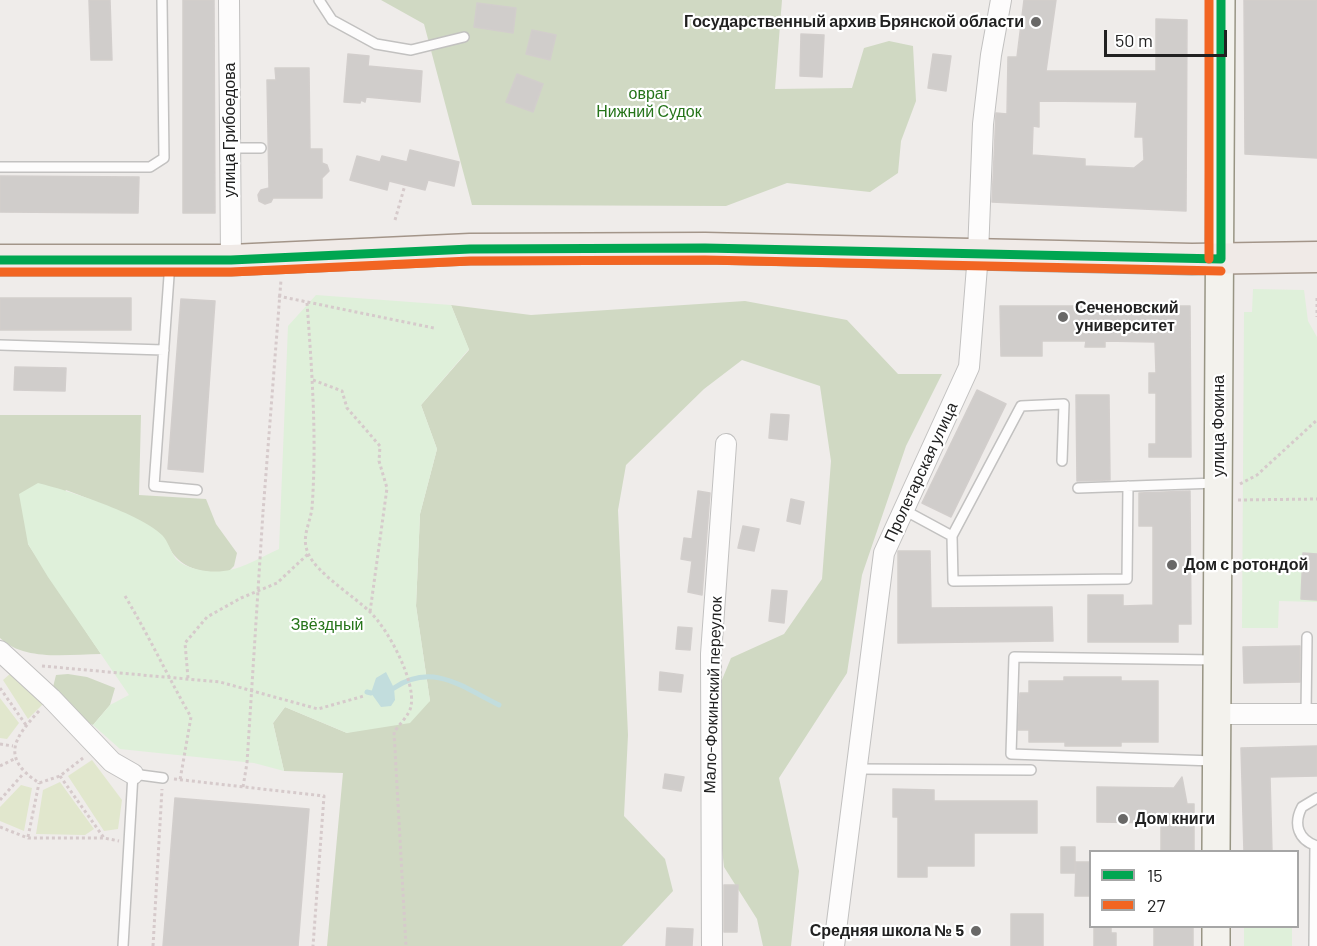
<!DOCTYPE html>
<meta charset="utf-8">
<style>
body{margin:0}
#map{position:relative;width:1317px;height:946px;overflow:hidden;background:#efecea;font-family:Barlow,sans-serif}
canvas{display:block}
.legend{position:absolute;left:1089px;top:850px;width:210px;height:78px;box-sizing:border-box;background:#fff;border:2px solid #a6a6a6;margin:0;padding:8px 10px;list-style:none;font-size:18px;color:#212121}
.legend li{display:flex;align-items:center;gap:12px;height:30px}
.legend b{width:30px;border:2px solid #a6a6a6}
.scale{position:absolute;left:1104px;top:30px;width:123px;height:27px;box-sizing:border-box;border:3px solid #212121;border-top:0;padding-left:8px;font-size:18px;line-height:21px;white-space:nowrap;color:#212121;-webkit-text-stroke:4px #fff;paint-order:stroke}
</style>
<div id="map">
<canvas width="1317" height="946"></canvas>
<ul class="legend">
<li><b style="height:8px;background:#00a651"></b>15</li>
<li><b style="height:8px;background:#f26522"></b>27</li>
</ul>
<div class="scale">50 m</div>
</div>
<script>
const context = document.querySelector('canvas').getContext('2d');
context.lineJoin = 'round';
function fill(path, color) { context.fillStyle = color; context.fill(path, 'evenodd'); }
function strokePath(path, color, width, dash) { context.strokeStyle = color; context.lineWidth = width; context.lineCap = dash ? 'butt' : 'round'; context.setLineDash(dash || []); context.stroke(path); }
function write(font, color, halo, rows, align = 'center') {
  context.font = font + ' Barlow,sans-serif'; context.lineWidth = 4.5; context.setLineDash([]); context.textBaseline = 'middle'; context.strokeStyle = halo; context.fillStyle = color; for (const [text, x, y, turn = 0] of rows) {
    context.save(); context.translate(x, y); context.rotate((+turn || 0) * Math.PI / 180); context.textAlign = isNaN(turn) ? turn : align; if (halo) context.strokeText(text, 0, 0); context.fillText(text, 0, 0); context.restore();
  }
}
fill(new Path2D(`
 M11 673 43 704 28 719 3 680Z
 M0 698 19 723 7 739 0 738Z
 M92 760 122 800 118 829 104 831 68 776Z
 M60 782 94 829 85 835 36 834 43 790Z
 M21 785 32 788 24 831 0 821V807Z`), '#e1e7cd');
fill(new Path2D(`
 M381 0H782L775 89 852 88 864 48 889 41 913 46 916 101 901 141 898 173 870 192 787 183 726 206 472 205 424 24Z
 M745 301 847 320 898 374H942L906 446 862 575 847 673 779 778 799 871 791 946H763L757 919 724 867 712 757 716 694 731 658 784 634 822 579 831 461 820 386 742 360 704 389 626 465 618 510 628 735 624 816 665 859 673 891 622 946H327L343 773 284 771 273 723 285 707 347 733 430 701 416 606 420 514 437 449 421 405 469 350 451 305 531 315Z
 M0 415H141L139 495 206 499 216 524 237 553 234 566 228 572C206 574 184 570 171 551 167 544 164 536 158 533 128 515 98 502 66 490L28 544 101 654C69 654 25 662 0 638Z
 M68 674 87 677 115 688 110 705 93 725 71 715 53 687 56 675Z`), '#d0d9c3');
fill(new Path2D(`
 M1253 289 1304 290 1308 321 1317 337V602L1279 601 1278 628H1242L1244 312H1252Z
 M316 295 451 305 469 349 421 405 437 449 420 514 416 606 430 701 410 723 347 733 285 707 273 723 284 771 254 763 120 749 93 725 110 705 129 695 48 577 28 544 19 494 38 483C67 490 141 514 162 535 168 541 171 552 176 559 182 565 189 567 196 569 230 578 250 562 279 549L288 326Z
 M1244 927H1292V946H1244Z`), '#dff0da');
fill(new Path2D(`
 M386 672 394 688 395 700 391 706 381 707 371 693 376 678Z`), '#c2dddd');
strokePath(new Path2D(`
 M394 688C433 662 462 687 499 705
 M367 692 371 693`), '#c2dddd', 5);
const building = new Path2D(`
 M89 0H110L112 60H91Z
 M183 0H214L215 213H183Z
 M1024 0H1056L1046 71H1156V19L1187 20 1186 211 992 202 996 113 1007 114 1008 57H1017ZM1039 101 1137 102 1135 137H1143L1144 160 1134 168 1085 166V159L1032 155 1033 126 1039 127Z
 M1244 0H1317V158L1245 154Z
 M477 3 516 8 513 33 474 27Z
 M532 30 556 35 550 60 526 54Z
 M801 34 824 35 822 77 800 76Z
 M348 54 369 56 368 66 422 71 420 102 366 97 365 102 361 100 360 103 344 102Z
 M933 54 951 56 946 91 928 88Z
 M275 68H309L310 149H322V163L327 165 329 171 322 178V198H273L271 202 265 204 259 201 258 195 261 190 269 188 267 80H276Z
 M517 74 543 84 533 112 506 102Z
 M410 150 459 162 454 186 428 180 425 190 389 181 387 190 350 180 357 156 380 162 382 156 407 162Z
 M0 176 139 177 138 213 0 212Z
 M0 298H131V330H0Z
 M181 299 215 301 203 472 168 469Z
 M1000 306H1190L1191 457H1149V444H1156V393H1149V373H1156L1155 342 1105 341V347H1085L1086 341H1042V356H1001Z
 M15 367 66 368 65 391 14 390Z
 M977 390 1006 404 951 517 922 503Z
 M1076 395H1109L1110 480 1077 481Z
 M771 414 789 415 787 440 769 438Z
 M698 491 710 493 702 595 688 592 692 561 681 559 684 538 692 539Z
 M1190 491 1191 624H1178V642H1088V595H1123V606L1153 605V526H1139V493Z
 M791 499 804 502 800 524 787 521Z
 M743 526 759 529 754 551 738 548Z
 M898 551H930L931 608 1052 607 1053 641 898 643Z
 M1303 553 1317 554V600L1301 599Z
 M772 590 787 591 784 623 769 621Z
 M678 627 692 628 690 650 676 649Z
 M1300 646V682L1244 683 1243 647Z
 M660 672 683 675 681 692 659 690Z
 M1064 677H1121V681H1158V742H1121V746H1065V742H1029V730H1018L1020 693H1029V681H1064Z
 M1317 746V776L1270 777 1272 852H1244L1241 748Z
 M665 774 684 777 681 791 663 788Z
 M1182 777 1187 804H1194V852H1161V823L1097 822V787L1174 788Z
 M893 789 934 790V801H1037V833H974V866H927V877H898V817H893Z
 M175 798 309 809 298 946H163Z
 M1061 847H1075V873H1061Z
 M1076 862H1090V896H1075Z
 M724 885H738L737 932H724Z
 M1011 914H1043V946H1011Z
 M1094 927H1111V933H1116V946H1094Z
 M1154 927H1193V946H1154Z
 M667 928 693 929 692 946H666Z`);
fill(building, '#d0cdcb');
strokePath(building, '#d2cecc', 1.5);
const service = new Path2D(`
 M319 0 332 20 376 44 411 50 464 37
 M230 148H261
 M0 167H150L164 158 162 0
 M170 262 154 486 197 490
 M0 345 164 350
 M1062 461 1064 404 1021 406 952 536 953 581 1127 579 1128 486
 M1078 488 1216 483
 M904 510 952 536
 M1306 714 1307 637
 M1214 761 1011 754 1014 657 1216 660
 M856 769 1031 770
 M1317 798 1302 807C1293 824 1298 840 1317 846
 M123 946 133 774 163 778
 M1314 946 1315 846`);
const minor = new Path2D(`
 M229 0 231 260
 M0 651 51 698 112 762 133 774
 M1216 714H1317
 M712 946 711 654 726 444
 M834 946 884 553 969 367 978 254 983 124 991 55 1001 0`);
const secondary = new Path2D(`
 M1216 852 1221 0
 M1216 946V926`);
const primary = new Path2D(`
 M0 260H231L470 249 705 248 1192 259 1317 257`);
strokePath(service, '#c2c1c0', 12);
strokePath(minor, '#c2c1c0', 22);
strokePath(secondary, '#989584', 30);
strokePath(primary, '#a39589', 33);
strokePath(new Path2D(`
 M395 220 405 185
 M278 296 434 328
 M1317 298V317
 M307 303C312 371 317 440 312 508 310 524 301 537 308 553 316 573 354 596 370 612 388 629 416 681 411 706 410 714 399 725 394 732L406 946
 M313 380 342 391 347 408 380 446 379 461 387 488 370 612
 M1240 484 1257 475 1317 420
 M1238 500 1317 499
 M263 512 281 280
 M125 596C149 636 168 677 191 717L180 780
 M42 666 220 682 318 709 364 696
 M188 678 185 643 207 617 241 598 277 583 308 554
 M0 688 26 725
 M39 711C13 739 1 758 39 783L60 776 83 758
 M0 744 13 746
 M0 766 14 759
 M60 776 104 838
 M174 779 324 796 313 946
 M243 787 247 763
 M0 800 24 773
 M0 827 28 838H104L119 841
 M28 837 39 783
 M153 946 162 789`), '#d6cacb', 3, [3, 3]);
strokePath(service, '#fdfcfc', 9);
strokePath(minor, '#fdfcfc', 20);
strokePath(secondary, '#f3f2ed', 27);
strokePath(primary, '#f0eae7', 30);
strokePath(new Path2D(`
 M247 763 263 512`), '#d6cacb', 3, [3, 3]);
strokePath(new Path2D(`
 M1221 0V259
 M0 260H231L470 249 705 248 1221 259`), '#00a651', 9);
strokePath(new Path2D(`
 M1209 0V259
 M0 272H231L470 261 705 260 1221 271`), '#f26522', 9);
for (const [x, y, r, color] of [
 [1036,22,6,"#696867"],
 [1063,317,6,"#696867"],
 [1172,565,6,"#696867"],
 [1123,819,6,"#696867"],
 [976,931,6,"#696867"]
]) { const dot = new Path2D(); dot.arc(x, y, r, 0, 2 * Math.PI); context.fillStyle = color; context.fill(dot); strokePath(dot, '#fff', 2); }
write('bold 16px', '#212121', '#fff', [
 ["Государственный архив Брянской области",1024,22,"right"],
 ["Сеченовский",1075,308],
 ["университет",1075,326],
 ["Дом с ротондой",1184,565],
 ["Дом книги",1135,819],
 ["Средняя школа № 5",964,931,"right"]
], 'left');
write('16px', '#26741a', '#fff', [
 ["овраг",649,94],
 ["Нижний Судок",649,112],
 ["Звёздный",327,625]
]);
write('16px', '#212121', '#fff', [
 ["улица Грибоедова",230,130,-90],
 ["улица Фокина",1219,426,-90],
 ["Пролетарская улица",921,472,-65],
 ["Мало-Фокинский переулок",713,695,-88]
]);
</script>
